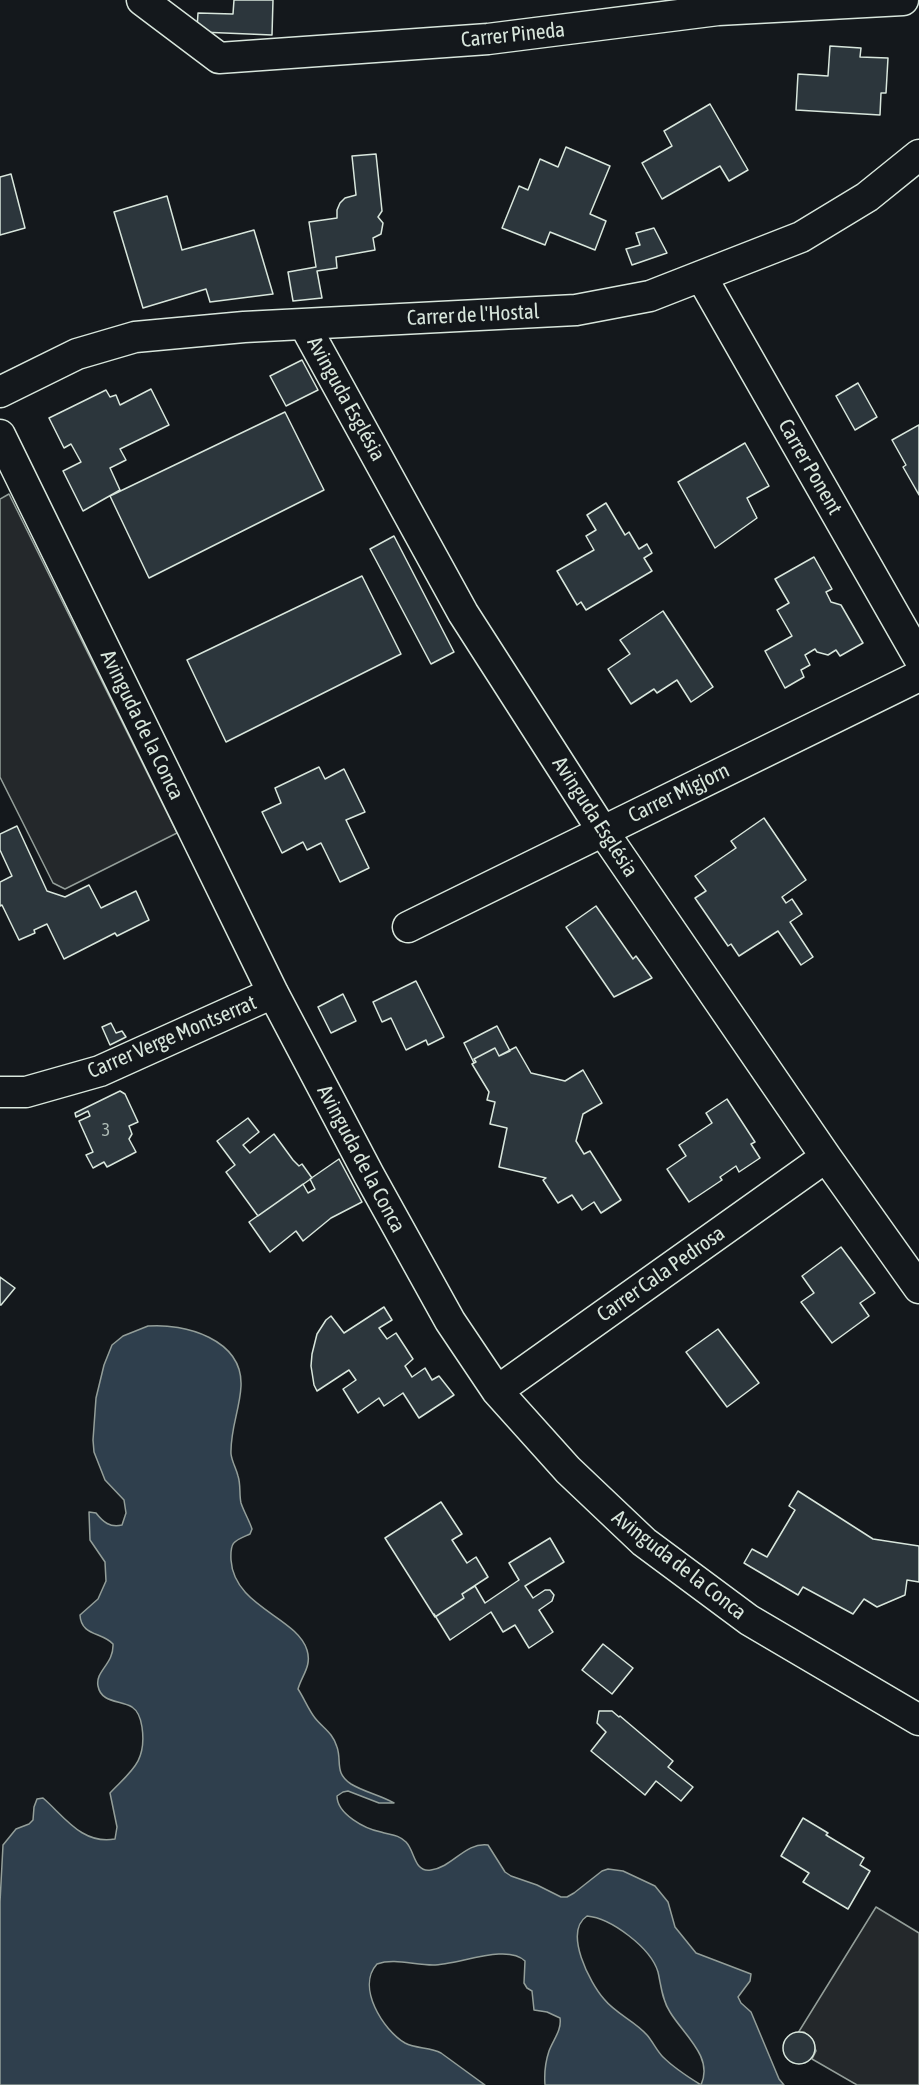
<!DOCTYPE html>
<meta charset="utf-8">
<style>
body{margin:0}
canvas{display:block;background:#14181c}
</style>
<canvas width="919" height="2085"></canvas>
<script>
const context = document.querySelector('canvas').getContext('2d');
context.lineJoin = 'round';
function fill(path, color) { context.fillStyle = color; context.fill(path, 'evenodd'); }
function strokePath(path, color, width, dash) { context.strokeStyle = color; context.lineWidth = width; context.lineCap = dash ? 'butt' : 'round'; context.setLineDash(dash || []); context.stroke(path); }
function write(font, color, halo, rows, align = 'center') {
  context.font = font + ' "Asap Condensed",sans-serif'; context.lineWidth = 4.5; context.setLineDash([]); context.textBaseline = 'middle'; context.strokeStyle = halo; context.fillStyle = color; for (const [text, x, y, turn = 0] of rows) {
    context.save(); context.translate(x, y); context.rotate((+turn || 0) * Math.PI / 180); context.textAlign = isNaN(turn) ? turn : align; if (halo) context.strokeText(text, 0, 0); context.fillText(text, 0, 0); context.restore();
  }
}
const parking = new Path2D(`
 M9 494 177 833 65 889 53 883 0 777V499Z
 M876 1907 919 1933V2085H857L812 2059 816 2051 812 2039 804 2032 798 2033Z`);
fill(parking, '#24282b');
strokePath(parking, '#939e99', 1.5);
const water = new Path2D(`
 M148 1326C184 1323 243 1339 241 1386 240 1409 230 1430 231 1454 232 1462 236 1468 238 1476 241 1485 239 1494 241 1503 244 1512 249 1520 252 1529L250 1534C234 1541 230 1541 231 1560 234 1607 297 1617 307 1650 312 1666 302 1675 298 1689 304 1698 308 1709 315 1718 323 1728 333 1733 337 1747 342 1761 334 1773 351 1784 364 1792 380 1795 394 1803H379L348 1791 343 1792 337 1796C337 1814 365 1829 381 1832 390 1835 398 1834 406 1842 415 1851 414 1873 431 1870 453 1867 465 1842 488 1845L505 1872 511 1876 537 1885 561 1897H567L574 1893 602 1871 608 1869 623 1871 655 1886 668 1902 675 1927 696 1953 751 1974 750 1981 738 1997 741 2003 751 2012 779 2079 784 2085H701C714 2057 683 2034 670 2012 662 2000 661 1985 658 1972 651 1948 611 1918 587 1916 563 1932 590 1983 604 1999 616 2014 635 2021 647 2035 653 2042 657 2051 663 2057 674 2068 688 2077 701 2085H545C544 2072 545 2063 549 2051 553 2040 562 2030 560 2018L547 2012 534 2010 532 1991 527 1988 524 1983 525 1961C507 1943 458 1965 433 1965 414 1965 394 1958 377 1964 356 1987 383 2030 405 2043 416 2049 430 2047 441 2053L485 2085H0V1902L3 1845 16 1829 29 1824 33 1820 34 1807 37 1799 43 1798C64 1816 82 1845 115 1839L117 1827 110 1793C131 1771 147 1762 142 1727 141 1720 138 1711 132 1707 120 1700 101 1703 98 1686 95 1671 114 1664 113 1644 102 1632 81 1636 80 1615L98 1599 106 1581 105 1562 90 1540 89 1512 96 1513C103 1522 110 1528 122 1525L126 1513 124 1500 105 1480 94 1452 93 1440 96 1398 104 1365 112 1345 123 1336Z`);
fill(water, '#2f3f4d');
strokePath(water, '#939e99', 1.5);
const building = new Path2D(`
 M234 0H273L272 35 201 32 197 29 198 13 233 14Z
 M830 46 861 48 860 57 888 58 886 93H881L880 115 796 110 798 74 828 76Z
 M710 104 748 170 729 181 720 166 662 199 642 163 672 146 664 131Z
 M566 147 610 166 590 214 606 221 595 250 550 232 545 245 502 228 519 186 528 190 540 159 558 167Z
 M376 154 382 211 378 217 383 223 381 234 373 238 375 250 336 257 337 268 317 271 322 298 293 301 288 272 316 267 309 222 337 218V210L340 203 345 198 356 195 352 156Z
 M11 174 25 228 0 235V177Z
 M167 196 182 250 254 230 273 294 210 302 206 289 143 308 114 212Z
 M654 228 667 253 632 265 626 249 640 245 636 233Z
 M302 360 318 390 286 406 270 376Z
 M858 383 877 417 855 430 836 396Z
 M151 389 169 425 120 449 126 460 110 468 120 490 83 511 63 471 81 462 71 444 64 448 49 418 106 390 110 397 116 395 120 405Z
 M285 412 324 490 149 578 110 496Z
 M919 425V495L903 467 906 465 892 440Z
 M745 443 769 486 747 498 757 518 715 548 678 482Z
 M606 503 625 535 629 532 639 549 647 544 652 553 644 558 652 571 586 610 581 602 577 605 557 571 594 550 586 536 596 530 587 515Z
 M394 536 454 652 431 664 370 549Z
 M814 557 832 589 826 592 831 602 841 605 863 643 840 656 836 650 828 655 817 652 815 649 805 655 810 665 801 670 804 677 785 688 765 651 792 636 777 610 789 603 775 579Z
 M362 576 401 654 226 742 187 660Z
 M663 611 713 687 691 702 677 680 657 693 654 689 631 704 608 669 630 654 620 640Z
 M319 767 325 779 344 769 365 812 346 820 369 868 340 882 321 843 307 850 303 842 282 853 262 812 281 803 275 788Z
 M764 818 806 880 782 897 786 903 792 899 802 914 790 922 813 957 801 965 778 931 739 956 731 944 728 946 695 898 706 891 695 876 736 848 731 841Z
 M17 826 47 891 65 897 89 885 101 908 136 891 149 920 117 936 115 933 64 959 47 924 34 930 35 933 19 940 2 905 0 906V882L12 876 0 850V834Z
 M596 906 633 959 636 956 652 978 614 997 566 927Z
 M416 981 444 1037 428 1045 426 1040 406 1050 391 1018 382 1022 373 1002Z
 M343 994 356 1021 331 1033 318 1007Z
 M111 1023 116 1033 122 1031 126 1037 110 1045 102 1027Z
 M497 1026 510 1051 499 1056 495 1048 474 1059 476 1062 474 1063 464 1043Z
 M516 1047 531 1073 565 1081 583 1070 602 1103 583 1114 576 1141 584 1154 590 1151 621 1200 601 1213 594 1202 582 1210 572 1195 558 1203 543 1180 546 1178 499 1167 507 1128 490 1124 495 1102 487 1100 489 1092 472 1064 476 1062 474 1059 495 1048 499 1056Z
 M120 1091 125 1094 138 1122 129 1126 132 1134 129 1139 136 1152 107 1167 104 1162 93 1168 86 1155 93 1152 79 1121 90 1116 88 1111 76 1117 75 1113Z
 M727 1099 755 1142 751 1144 760 1158 739 1172 736 1166 720 1177 722 1180 689 1202 667 1169 686 1156 679 1145 712 1123 706 1113Z
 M248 1118 259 1132 243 1145 250 1153 274 1134 293 1160 299 1166 302 1164 312 1178 258 1216 226 1172 235 1165 217 1141Z
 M339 1159 362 1202 331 1218 303 1241 296 1231 270 1252 249 1222 303 1184 308 1193 315 1189 310 1179Z
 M841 1247 875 1293 860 1303 869 1316 832 1343 801 1302 814 1293 802 1276Z
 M0 1277 15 1288 1 1305H0Z
 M384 1307 392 1320 379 1328 387 1339 396 1333 413 1359 405 1366 412 1377 425 1368 432 1380 439 1376 454 1395 419 1418 403 1393 384 1406 379 1398 358 1413 343 1389 356 1380 349 1370 317 1391 314 1385 311 1366 312 1354 317 1334 326 1320 331 1316 344 1333Z
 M718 1329 759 1383 727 1407 686 1352Z
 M798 1491 873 1539 919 1546V1582L907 1580 905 1595 877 1607 864 1599 853 1614 803 1587 798 1595 744 1563 752 1549 767 1557 795 1510 789 1506Z
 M441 1502 462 1534 452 1540 467 1563 476 1557 488 1577 462 1594 464 1598 435 1617 385 1538Z
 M550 1538 564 1562 525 1586 533 1598 545 1590H550L554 1595 552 1601 539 1610 553 1632 529 1648 515 1625 503 1632 491 1612 450 1640 434 1614 435 1617 464 1598 462 1594 475 1586 485 1603 519 1580 509 1563Z
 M603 1644 633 1668 612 1694 582 1670Z
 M599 1711H612L619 1717 620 1716 673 1761 668 1767 693 1787 681 1801 656 1781 645 1795 591 1751 606 1732 597 1723Z
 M803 1818 828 1833 826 1835 864 1858 860 1865 870 1871 848 1909 803 1882 809 1873 781 1856Z
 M783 2048a16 16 0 1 1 32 0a16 16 0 1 1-32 0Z`);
fill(building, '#2c363c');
strokePath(building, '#d8e6dc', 1.5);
const street = new Path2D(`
 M142 0 219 58 488 39 718 10 903 0
 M701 276 919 658
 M304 324 463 613 602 830 826 1157 919 1288
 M0 392 77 354 135 337 244 327 576 310 650 296 801 237 867 197 919 155
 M0 435 273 993 369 1175 450 1321 497 1391 568 1470 644 1542 749 1620 919 1720
 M408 927 919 676
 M0 1092H26L100 1071 273 993
 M497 1391 826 1157`);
strokePath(street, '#d8e6dc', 33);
strokePath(street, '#14181c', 30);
write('18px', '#adbab4', null, [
 ["3",106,1130]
]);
write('21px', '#d8e6dc', '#14181c', [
 ["Carrer Pineda",513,35,-6],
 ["Carrer de l'Hostal",473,315,-3],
 ["Avinguda Església",346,399,61],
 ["Carrer Ponent",810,467,60],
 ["Avinguda de la Conca",142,725,64],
 ["Carrer Migjorn",679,793,-26],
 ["Avinguda Església",595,817,57],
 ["Carrer Verge Montserrat",172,1037,-23],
 ["Avinguda de la Conca",361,1159,62],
 ["Carrer Cala Pedrosa",661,1274,-35],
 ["Avinguda de la Conca",679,1565,38]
]);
</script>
